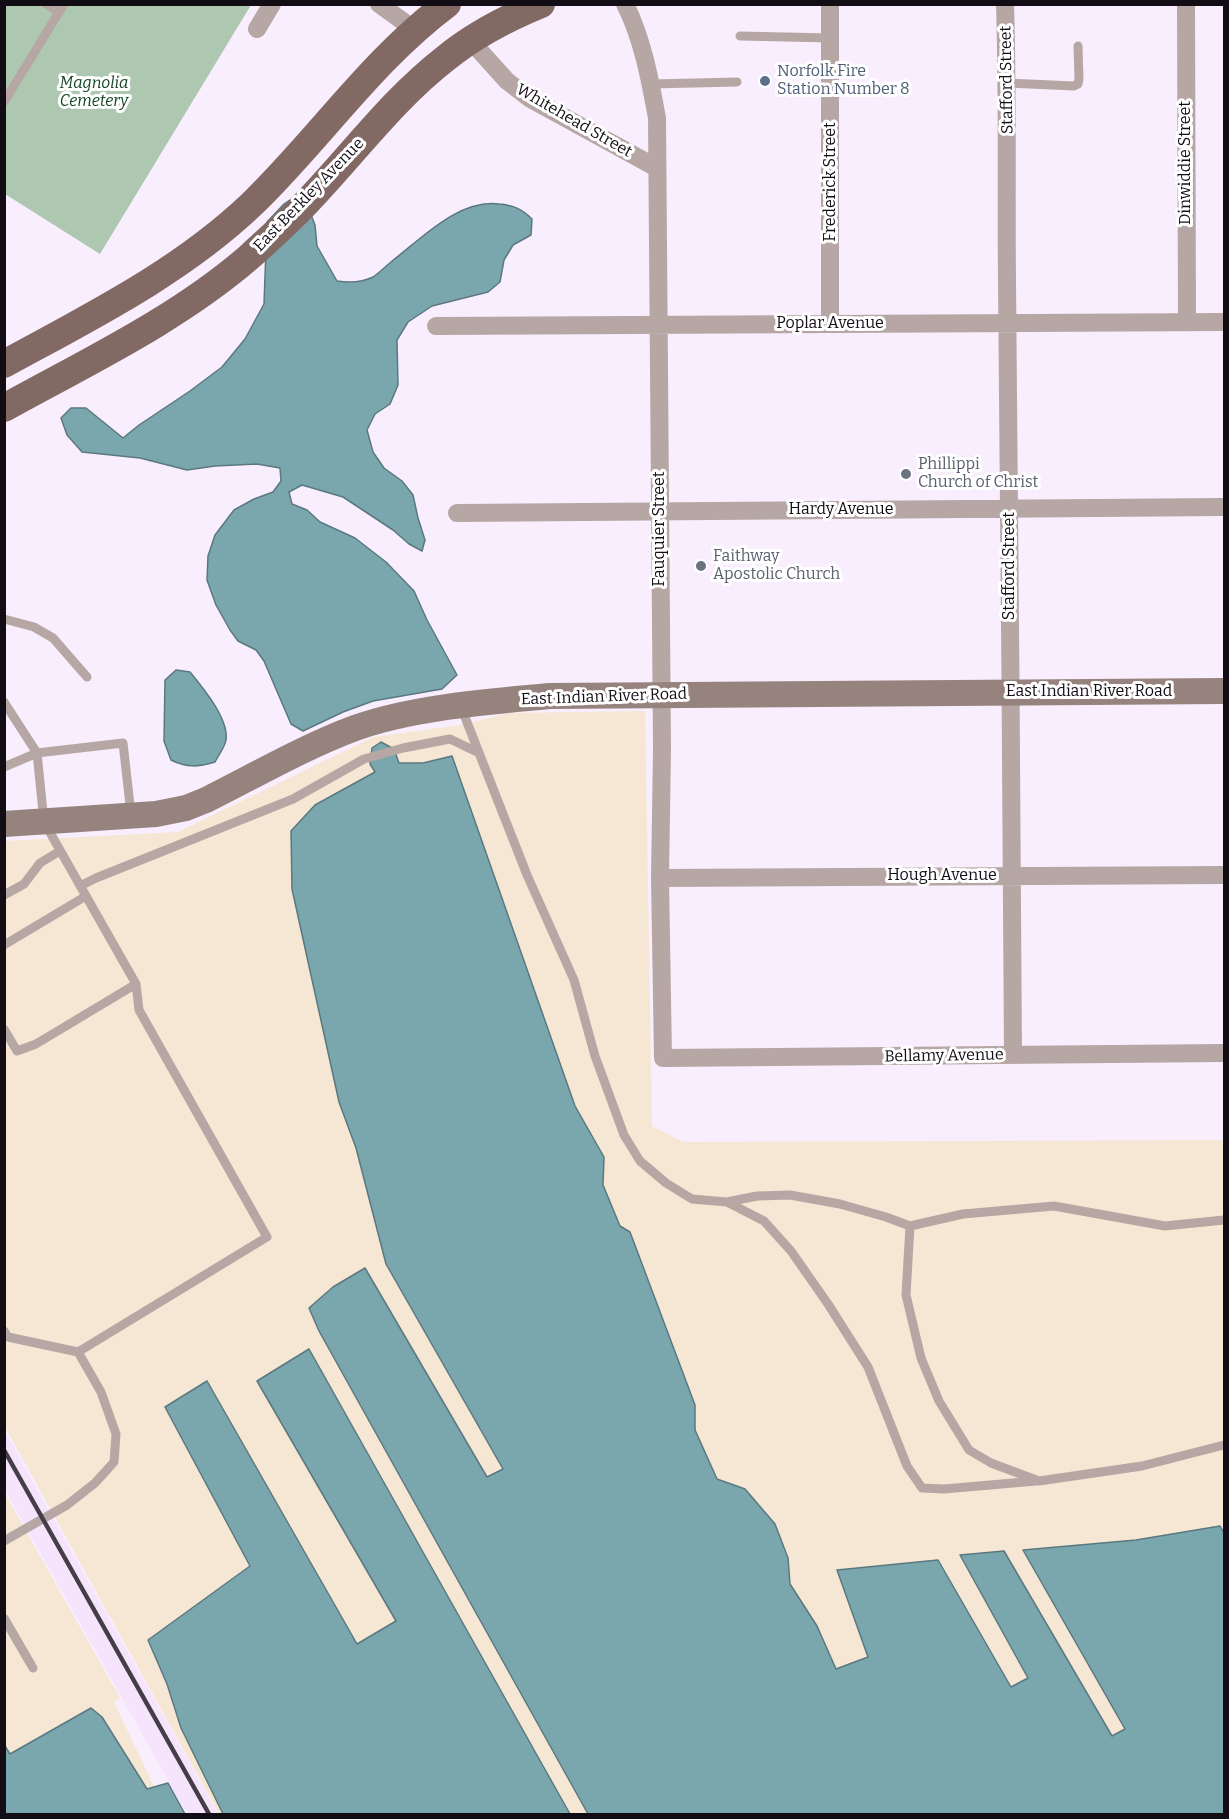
<!DOCTYPE html>
<style>
body{margin:0}
#map{position:relative;width:1229px;height:1819px;overflow:hidden;background:#f9eefe;font-family:Bitter,serif}
canvas{display:block}
.frame{position:absolute;inset:0;border:6px solid #120c14;pointer-events:none}
</style>
<div id="map">
<canvas width="1229" height="1819"></canvas>
<div class="frame"></div>
</div>
<script>
const context = document.querySelector('canvas').getContext('2d');
context.lineJoin = 'round';
function fill(path, color) { context.fillStyle = color; context.fill(path, 'evenodd'); }
function strokePath(path, color, width, dash) { context.strokeStyle = color; context.lineWidth = width; context.lineCap = dash ? 'butt' : 'round'; context.setLineDash(dash || []); context.stroke(path); }
function write(font, color, halo, rows, align = 'center') {
  context.font = font + ' Bitter,serif'; context.lineWidth = 6; context.setLineDash([]); context.textBaseline = 'middle'; context.strokeStyle = halo; context.fillStyle = color; for (const [text, x, y, turn = 0] of rows) {
    context.save(); context.translate(x, y); context.rotate((+turn || 0) * Math.PI / 180); context.textAlign = isNaN(turn) ? turn : align; if (halo) context.strokeText(text, 0, 0); context.fillText(text, 0, 0); context.restore();
  }
}
fill(new Path2D(`
 M645 711 652 1126 683 1142 1224 1140V1785L998 1814H219L5 1427 4 841 178 832 373 737 460 725 509 713Z
 M4 1492 120 1698 114 1702 167 1814H5Z`), '#f5e7d3');
fill(new Path2D(`
 M4 1430 218 1814H187L5 1490Z`), '#f6e4fd');
fill(new Path2D(`
 M4 5H251L100 254 5 194Z`), '#adc7b1');
const water = new Path2D(`
 M302 192 315 225 317 246 337 281C350 283 361 283 373 277 379 273 385 267 391 262 421 239 458 199 499 204 513 205 522 209 532 219L531 235 513 245 504 260 500 282 488 292 432 306 408 322 397 340 398 385 390 404 375 414 367 430 373 452 384 468 402 481 413 495 418 518 425 540 422 551 409 544 393 530 343 497 302 485 289 492 292 504 307 510 320 522 355 538 386 562 414 591 427 620 457 675 442 689 373 701 343 712 303 731 291 724 264 661 256 650 238 641 230 630 216 605 207 580 208 556 215 535 234 510 254 499 273 492 281 481 280 468 257 464 215 466 187 470 140 458 82 452 67 435 61 418 71 408H86L123 438 139 425 190 391 222 367 245 339 264 304 267 222 284 204Z
 M176 670 190 672C203 688 229 719 226 740 225 747 218 756 215 762 198 767 187 768 171 760L164 741 165 680Z
 M381 742 394 749 399 763H423L452 756 575 1106 604 1157 603 1185 620 1226 630 1232 695 1405V1430L717 1479 745 1489 775 1524 788 1558 790 1584 817 1626 836 1669 868 1657 837 1570 938 1560 1011 1687 1028 1678 960 1555 1004 1551 1112 1736 1125 1729 1023 1550 1136 1540 1220 1526 1224 1533V1814H588L319 1331 309 1308 333 1287 365 1268 487 1477 503 1469 386 1264 356 1148 339 1102 292 889 291 831 315 805 375 772 370 764 372 748Z
 M309 1349 570 1814H223L181 1728 167 1684 148 1640 250 1566 165 1407 207 1381 357 1644 396 1621 257 1381Z
 M91 1708 102 1717 147 1789 168 1783 185 1814H5V1746L10 1754Z`);
fill(water, '#7aa7ae');
strokePath(water, '#5b7880', 1.5);
strokePath(new Path2D(`
 M46 4 59 12
 M740 36 831 38
 M1007 83 1074 86 1078 84 1079 79 1078 46
 M651 84 737 82
 M4 102 64 4
 M4 619 34 627 53 638 87 677
 M4 702 37 753 44 822 136 984 139 1010 267 1237 78 1352 101 1392 116 1434 114 1462 95 1483 67 1505 4 1541
 M461 707 527 875 574 980 595 1056 624 1135 640 1161 666 1183 692 1199 727 1202 757 1196 790 1195 840 1204 886 1217 910 1226 963 1214 1054 1206 1165 1226 1224 1220
 M4 767 37 753 123 743 131 814
 M80 886 96 878 293 799 364 759 403 748 450 739 479 753
 M4 895 24 884 40 863 60 851
 M4 945 86 896
 M4 1029 17 1051 36 1044 136 984
 M727 1202 764 1221 791 1251 828 1304 868 1367 907 1466 922 1488 944 1489 1036 1481
 M910 1226 906 1295 921 1358 939 1401 969 1450 991 1463 1039 1481 1142 1466 1224 1445
 M4 1331 8 1337 78 1352
 M4 1618 33 1668`), '#b6a7a4', 9);
strokePath(new Path2D(`
 M379 4 415 30
 M625 4C643 40 650 80 657 118L662 749 660 878 663 1058 1224 1053
 M1005 4C1008 96 1006 187 1007 279 1008 538 1013 796 1013 1055
 M1186 4 1187 322
 M257 29 272 4
 M470 40 507 81 529 98 657 168
 M830 324V4
 M436 326 1224 322
 M457 513 1224 507
 M660 878 1224 875`), '#b6a7a4', 18);
strokePath(new Path2D(`
 M4 824 156 814 186 808 206 800C254 776 304 747 355 728 414 707 487 702 550 696L1224 691`), '#97837e', 26);
strokePath(new Path2D(`
 M4 364C90 317 181 272 253 203 319 139 372 60 447 4
 M4 408C87 362 176 320 248 258 268 240 289 221 307 202 353 154 393 99 446 58 474 35 507 18 541 4`), '#826963', 28);
strokePath(new Path2D(`
 M4 1450 209 1814`), '#453e48', 4.5);
for (const [x, y, r, color] of [
 [765,81,6,"#5c6f8a"],
 [906,474,6,"#6b7280"],
 [701,566,6,"#6b7280"]
]) { const dot = new Path2D(); dot.arc(x, y, r, 0, 2 * Math.PI); context.fillStyle = color; context.fill(dot); strokePath(dot, '#fff', 2); }
write('16px', '#4e5e75', '#fff', [
 ["Norfolk Fire",777,72],
 ["Station Number 8",777,90]
], 'left');
write('16px', '#120c14', '#fff', [
 ["Stafford Street",1007,80,-91],
 ["Whitehead Street",574,121,30],
 ["Dinwiddie Street",1186,163,-90],
 ["Frederick Street",831,182,-90],
 ["East Berkley Avenue",309,195,-46],
 ["Poplar Avenue",830,324],
 ["Hardy Avenue",841,510],
 ["Fauquier Street",660,529,-90],
 ["Stafford Street",1010,566,-90],
 ["East Indian River Road",1089,692],
 ["East Indian River Road",604,697,-2],
 ["Hough Avenue",942,876],
 ["Bellamy Avenue",944,1056,-1]
]);
write('italic 16px', '#134523', '#fff', [
 ["Magnolia",94,84],
 ["Cemetery",94,102]
]);
write('16px', '#5b616d', '#fff', [
 ["Phillippi",918,465],
 ["Church of Christ",918,483],
 ["Faithway",713,557],
 ["Apostolic Church",713,575]
], 'left');
</script>
